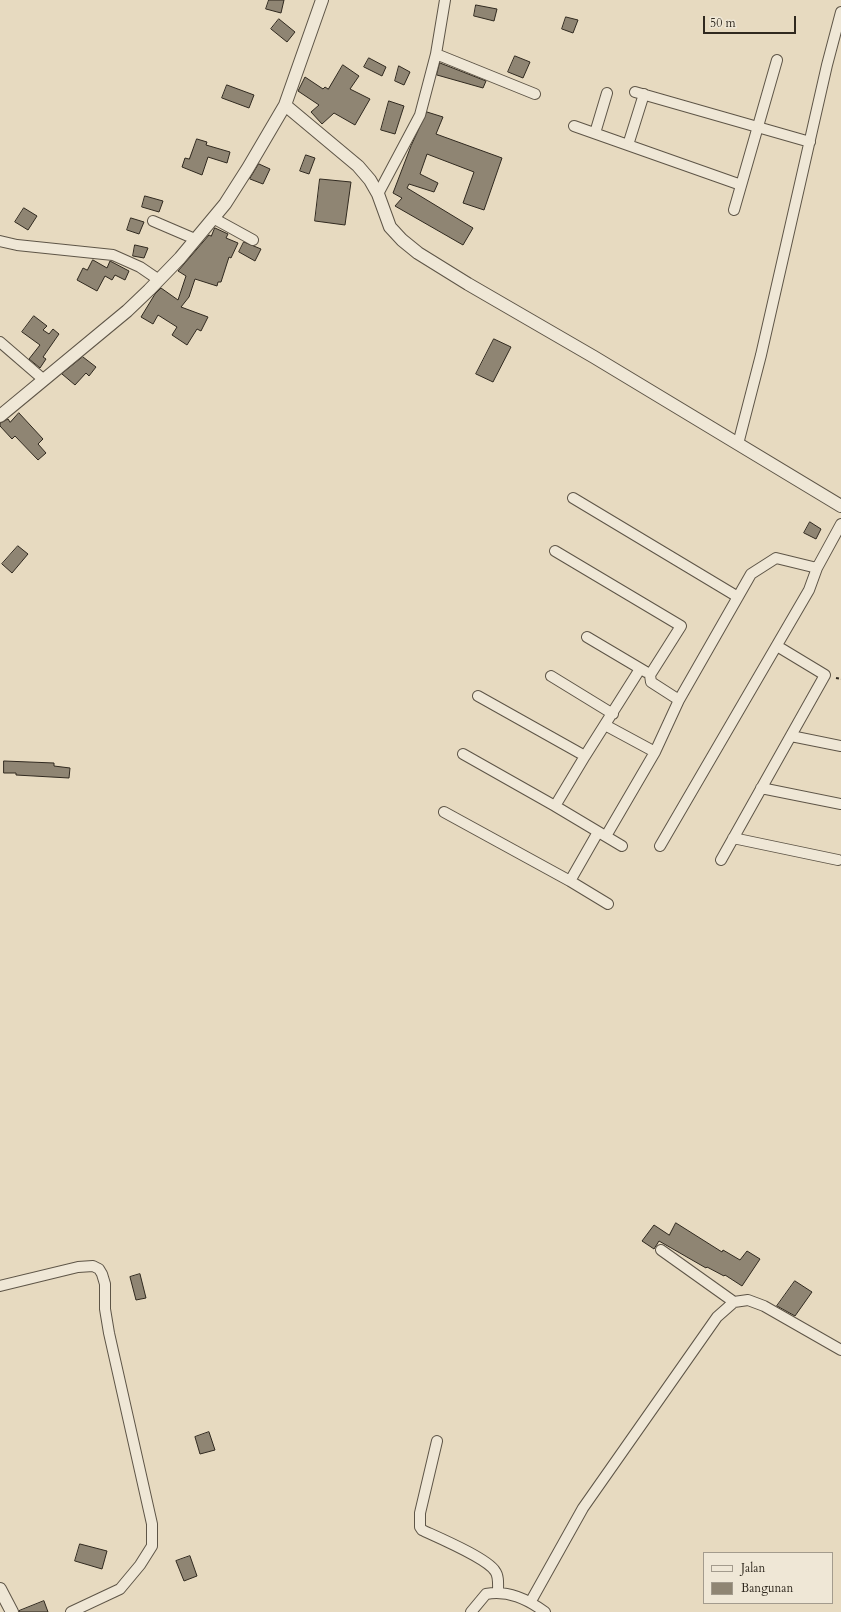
<!DOCTYPE html>
<style>
body{margin:0}
#map{position:relative;width:841px;height:1612px;overflow:hidden;background:#e7dac0;font-family:Cardo,serif}
canvas{display:block}
.legend{position:absolute;left:703px;top:1552px;width:130px;height:52px;box-sizing:border-box;background:#efe7d6;border:1px solid #a39b8d;margin:0;padding:5px 7px;list-style:none;font-size:12px;color:#30291f}
.legend li{display:flex;align-items:center;gap:8px;height:20px}
.legend b{width:20px;border:1px solid #a39b8d}
.scale{position:absolute;left:703px;top:16px;width:93px;height:18px;box-sizing:border-box;border:2px solid #30291f;border-top:0;padding-left:5px;font-size:12px;line-height:14px;white-space:nowrap;color:#30291f;-webkit-text-stroke:3px #efe7d6;paint-order:stroke}
</style>
<div id="map">
<canvas width="841" height="1612"></canvas>
<ul class="legend">
<li><b style="height:5px;background:#efe7d6"></b>Jalan</li>
<li><b style="height:11px;background:#8f8573"></b>Bangunan</li>
</ul>
<div class="scale">50 m</div>
</div>
<script>
const context = document.querySelector('canvas').getContext('2d');
context.lineJoin = 'round';
function fill(path, color) { context.fillStyle = color; context.fill(path, 'evenodd'); }
function strokePath(path, color, width, dash) { context.strokeStyle = color; context.lineWidth = width; context.lineCap = dash ? 'butt' : 'round'; context.setLineDash(dash || []); context.stroke(path); }
const building = new Path2D(`
 M269 0H284L281 13 266 9Z
 M476 5 497 9 494 21 474 16Z
 M566 17 578 20 573 33 562 29Z
 M279 19 295 32 287 42 271 29Z
 M515 56 530 62 523 78 508 72Z
 M369 58 386 67 382 76 364 67Z
 M440 63 486 81 483 88 437 75Z
 M343 65 359 76 350 89 370 99 355 125 334 113 322 124 311 112 319 105 298 91 305 77 323 89 325 87 328 89Z
 M399 66 410 72 404 85 395 81Z
 M227 85 254 95 249 108 222 98Z
 M389 101 404 106 395 134 381 130Z
 M427 112 443 117 436 134 502 158 484 210 463 203 474 172 427 154 420 174 438 183 434 192 409 184 407 188 473 228 463 245 395 206 402 198 393 193 411 146Z
 M197 139 207 142 206 145 230 152 227 163 208 157 202 175 182 167 185 158 189 159Z
 M306 155 315 158 309 174 300 171Z
 M259 164 270 169 263 184 250 179Z
 M320 179 351 182 345 225 315 221Z
 M145 196 163 201 159 212 142 207Z
 M24 208 37 216 28 230 15 222Z
 M131 218 144 222 139 234 127 230Z
 M215 228 228 234 226 238 238 243 231 258 229 257 221 282H218L217 286 195 279 189 297 181 307 208 317 201 331 197 329 187 345 172 335 177 327 158 315 153 324 141 317 155 294 161 288 178 300 186 276 178 271 209 235 211 236Z
 M244 242 261 249 255 261 239 252Z
 M135 245 148 248 144 258 133 256Z
 M93 260 107 268 110 261 129 271 125 280 115 275 112 280 105 276 97 291 77 280 83 268 87 270Z
 M34 316 47 326 43 330 49 334 53 329 59 334 43 357 46 359 40 368 29 359 40 345 22 332Z
 M494 339 511 347 493 382 476 374Z
 M83 357 96 367 89 376 86 373 75 385 62 374Z
 M19 413 43 439 38 444 46 453 38 460 15 436 12 439 0 426V423L8 419 10 422Z
 M810 522 821 529 816 539 804 533Z
 M18 546 28 554 12 573 2 564Z
 M4 761 54 763V766L70 768 69 778 16 775V773H4Z
 M676 1223 722 1252 723 1250 740 1260 747 1251 760 1259 742 1286 725 1275 724 1276 707 1267 706 1268 659 1241 654 1249 642 1241 654 1225 669 1235Z
 M140 1274 146 1298 136 1300 130 1277Z
 M795 1281 812 1292 795 1316 777 1306Z
 M209 1432 215 1450 200 1454 195 1437Z
 M80 1544 107 1551 102 1569 75 1561Z
 M190 1556 197 1576 184 1581 176 1561Z
 M44 1601 48 1612H19V1611Z`);
fill(building, '#8f8573');
strokePath(building, '#30291f', 1);
const minor = new Path2D(`
 M436 54 535 94
 M635 92 810 142
 M574 126 741 185
 M595 133 607 93
 M628 145 644 94
 M378 194 420 115 436 54 445 0
 M734 210 777 60
 M213 218 253 240
 M153 221 195 239
 M0 241 17 245 113 255 140 267 159 280
 M0 342 44 380
 M738 444 761 355 827 65 841 12
 M573 498 738 597
 M555 551 681 626 650 675 651 682 679 700
 M587 637 646 672
 M551 676 613 714
 M478 696 585 756 640 669
 M605 725 655 752
 M791 736 841 746
 M463 754 555 806 622 846
 M761 788 841 804
 M555 806 585 756
 M444 812 570 881 608 904
 M606 836 655 752 679 700 751 574 776 558 817 568
 M733 838 838 860
 M660 846 809 590 817 568 841 524
 M721 860 825 675 777 646
 M570 881 598 832
 M661 1250 734 1302
 M0 1286 78 1267 93 1266 99 1269 102 1274 105 1284V1309L109 1333 152 1524V1546L140 1565 120 1589 71 1612
 M437 1441 420 1513V1527L422 1530C437 1537 487 1558 495 1571 499 1576 498 1585 498 1592
 M531 1601 583 1508 717 1317 734 1302 748 1300 764 1306 841 1350
 M471 1612 486 1594C508 1590 527 1599 545 1612`);
const tertiary = new Path2D(`
 M285 105 358 166 370 180 378 194 390 227 402 240 418 253 468 284 594 357 841 506
 M0 416 127 311 149 290 180 258 225 204 248 168 285 105 322 0
 M0 1589 12 1612`);
strokePath(minor, '#5e5547', 12);
strokePath(tertiary, '#5e5547', 14);
strokePath(new Path2D(`
 M836 678 841 679`), '#30291f', 2, [3, 2]);
strokePath(minor, '#efe7d6', 10);
strokePath(tertiary, '#efe7d6', 12);
</script>
